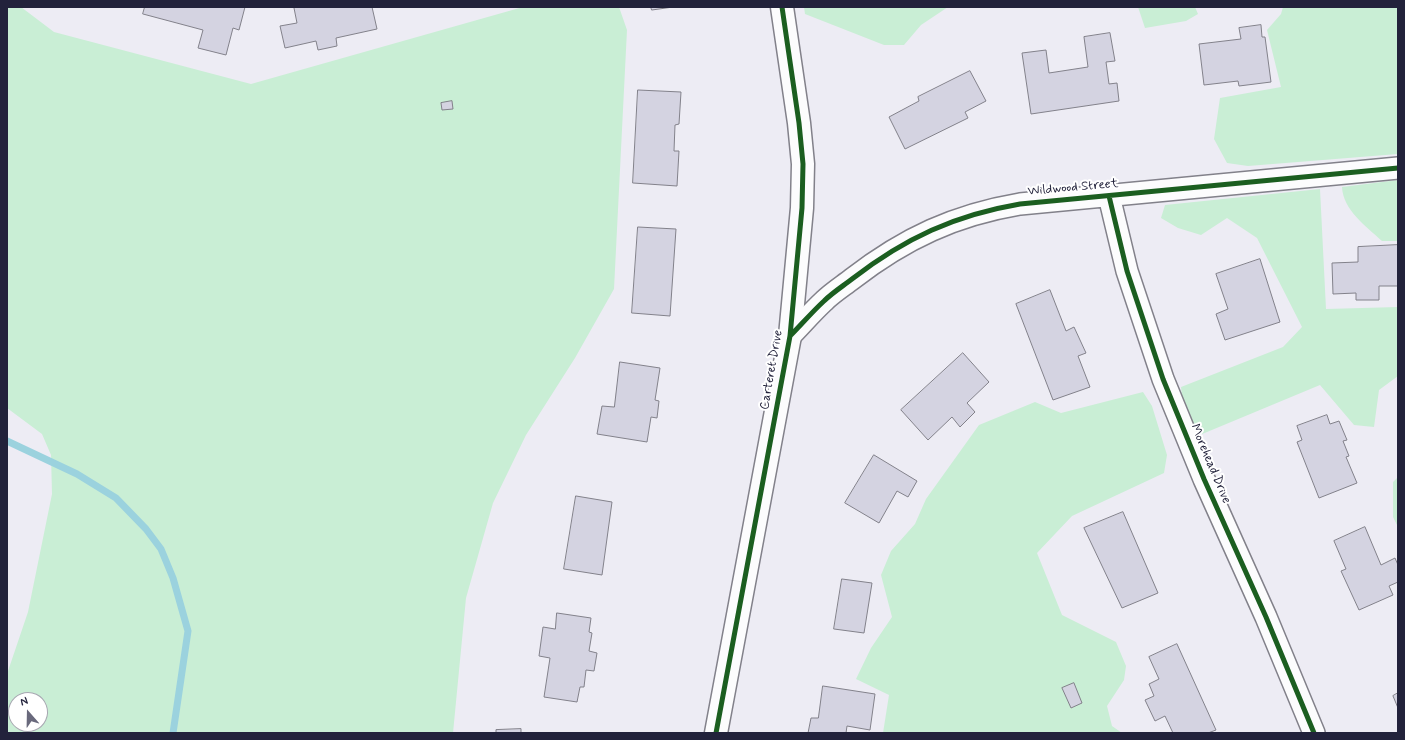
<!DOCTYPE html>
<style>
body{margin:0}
#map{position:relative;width:1405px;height:740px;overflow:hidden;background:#edecf4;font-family:Mynerve,sans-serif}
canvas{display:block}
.frame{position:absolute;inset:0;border:8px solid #22223b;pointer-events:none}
.north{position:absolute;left:8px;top:692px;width:40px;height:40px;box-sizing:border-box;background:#fff;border:1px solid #a7a7b1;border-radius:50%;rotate:340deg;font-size:11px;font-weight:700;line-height:16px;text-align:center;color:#22223b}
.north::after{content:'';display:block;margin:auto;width:14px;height:18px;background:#69697c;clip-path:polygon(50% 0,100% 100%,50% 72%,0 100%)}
</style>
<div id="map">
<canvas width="1405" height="740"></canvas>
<div class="frame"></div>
<div class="north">N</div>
</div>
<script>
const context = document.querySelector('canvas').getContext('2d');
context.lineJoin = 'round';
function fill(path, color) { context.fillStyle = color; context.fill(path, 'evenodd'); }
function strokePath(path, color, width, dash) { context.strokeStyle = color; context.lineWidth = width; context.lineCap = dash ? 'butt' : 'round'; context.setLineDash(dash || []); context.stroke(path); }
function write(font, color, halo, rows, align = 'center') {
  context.font = font + ' Mynerve,sans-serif'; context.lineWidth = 4; context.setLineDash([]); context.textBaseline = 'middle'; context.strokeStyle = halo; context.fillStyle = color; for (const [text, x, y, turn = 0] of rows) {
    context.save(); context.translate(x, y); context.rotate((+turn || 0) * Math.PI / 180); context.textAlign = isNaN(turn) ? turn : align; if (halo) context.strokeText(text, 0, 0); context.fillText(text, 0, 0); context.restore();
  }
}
fill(new Path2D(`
 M7 7H21L54 32 251 84 523 7H619L627 30 614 289 575 358 526 435 493 503 466 598 453 733H7V674L28 612 52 494 51 455 42 434 7 408ZM16 700H40V724H16Z
 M804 7H948L921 25 904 45H884L805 14Z
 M1138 7H1195L1198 14 1186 21 1145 28Z
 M1283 7H1398V154L1248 166 1227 163 1214 139 1220 98 1281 87 1267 30 1281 14Z
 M1398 180V241H1382C1366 226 1343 210 1342 187Z
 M1320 189 1326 309 1398 307V376L1379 390 1374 427 1354 425 1320 385 1195 437 1183 405 1181 387 1283 347 1302 327 1257 238 1227 218 1201 235 1178 228 1161 218 1165 205Z
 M1143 392 1152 406 1167 455 1164 473 1072 516 1037 553 1062 615 1116 642 1126 666 1124 680 1107 706 1112 726 1122 733H883L889 695 856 679 871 648 892 617 881 575 891 551 915 524 926 499 979 425 1035 402 1061 413Z
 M1398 477V527L1393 517V482Z`), '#c9eed5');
strokePath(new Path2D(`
 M7 441 77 474 116 498 146 529 161 549 173 578 188 631 173 733`), '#9bd2de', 7);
const building = new Path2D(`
 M145 7H245L239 30 233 28 226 55 198 48 203 30 143 14Z
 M298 7H372L377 29 336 38 337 46 318 50 316 41 285 48 280 26 297 23 294 8Z
 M651 7H673L652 10Z
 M1261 25 1262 37H1265L1271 82 1239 86 1238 81 1204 85 1199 44 1241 39 1239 28Z
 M1110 33 1115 61 1106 62 1109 84 1117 83 1119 101 1031 114 1022 53 1046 50 1049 73 1088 67 1084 37Z
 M970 71 986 101 965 112 968 118 905 149 889 117 919 101 918 97Z
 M638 90 681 92 679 124 675 125 674 151H679L677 186 633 183Z
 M452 101 453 109 442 110 441 103Z
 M638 227 676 229 670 316 632 313Z
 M1398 245V286H1379V300H1356V293L1333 294 1332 263 1358 262V247Z
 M1260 259 1280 322 1225 340 1216 314 1228 309 1216 274Z
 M1050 290 1066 331 1074 327 1086 353 1078 356 1090 387 1053 400 1016 304Z
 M963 353 989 382 967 403 975 412 960 427 952 417 928 440 901 410Z
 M620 362 660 368 655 400 659 401 657 418 651 417 647 442 597 434 602 406 614 407Z
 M1327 415 1330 424 1339 421 1347 440 1343 441 1349 456 1346 457 1357 483 1319 498 1297 442 1302 440 1297 426Z
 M874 455 917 481 908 497 897 491 879 523 845 503Z
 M576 496 612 502 602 575 564 569Z
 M1123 512 1158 593 1122 608 1084 528Z
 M1365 527 1381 565 1395 558 1398 565V582L1389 586 1393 595 1359 610 1341 571 1346 569 1334 541Z
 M842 579 872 583 864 633 834 629Z
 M557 613 591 618 589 632 592 633 589 651 597 653 594 671 586 670 584 687H580L577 702 544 697 550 658 539 656 543 627 555 629Z
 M1177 644 1216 730 1208 733H1173L1165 716 1155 721 1145 700 1154 696 1149 684 1159 679 1149 657Z
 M1074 683 1082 703 1071 708 1062 688Z
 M823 686 875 694 870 730 847 726 846 733H808L811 718H818Z
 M1398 693V708L1393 696Z
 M521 729V733H496V730Z`);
fill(building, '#d4d3e1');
strokePath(building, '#82818a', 1);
const minor = new Path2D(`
 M1109 196 1127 271 1163 379 1204 479 1266 617 1314 733
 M790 336C801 325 812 312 824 301 832 293 843 286 852 279 905 238 955 215 1020 204L1398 168`);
const tertiary = new Path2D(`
 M716 733 790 336 802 208 803 164 799 123 782 7`);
strokePath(minor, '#82818a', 24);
strokePath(tertiary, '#82818a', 25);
strokePath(minor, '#fcfcfd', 21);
strokePath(tertiary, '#fcfcfd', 22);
strokePath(new Path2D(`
 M1109 196 1127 271 1163 379 1204 479 1266 617 1314 733
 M790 336C801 325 812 312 824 301 832 293 843 286 852 279 905 238 955 215 1020 204L1398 168
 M716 733 790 336 802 208 803 164 799 123 782 7`), '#1b5e20', 5);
write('13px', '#22223b', '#fff', [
 ["Wildwood Street",1073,188,-5],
 ["Carteret Drive",772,370,-80],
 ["Morehead Drive",1210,464,67]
]);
</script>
